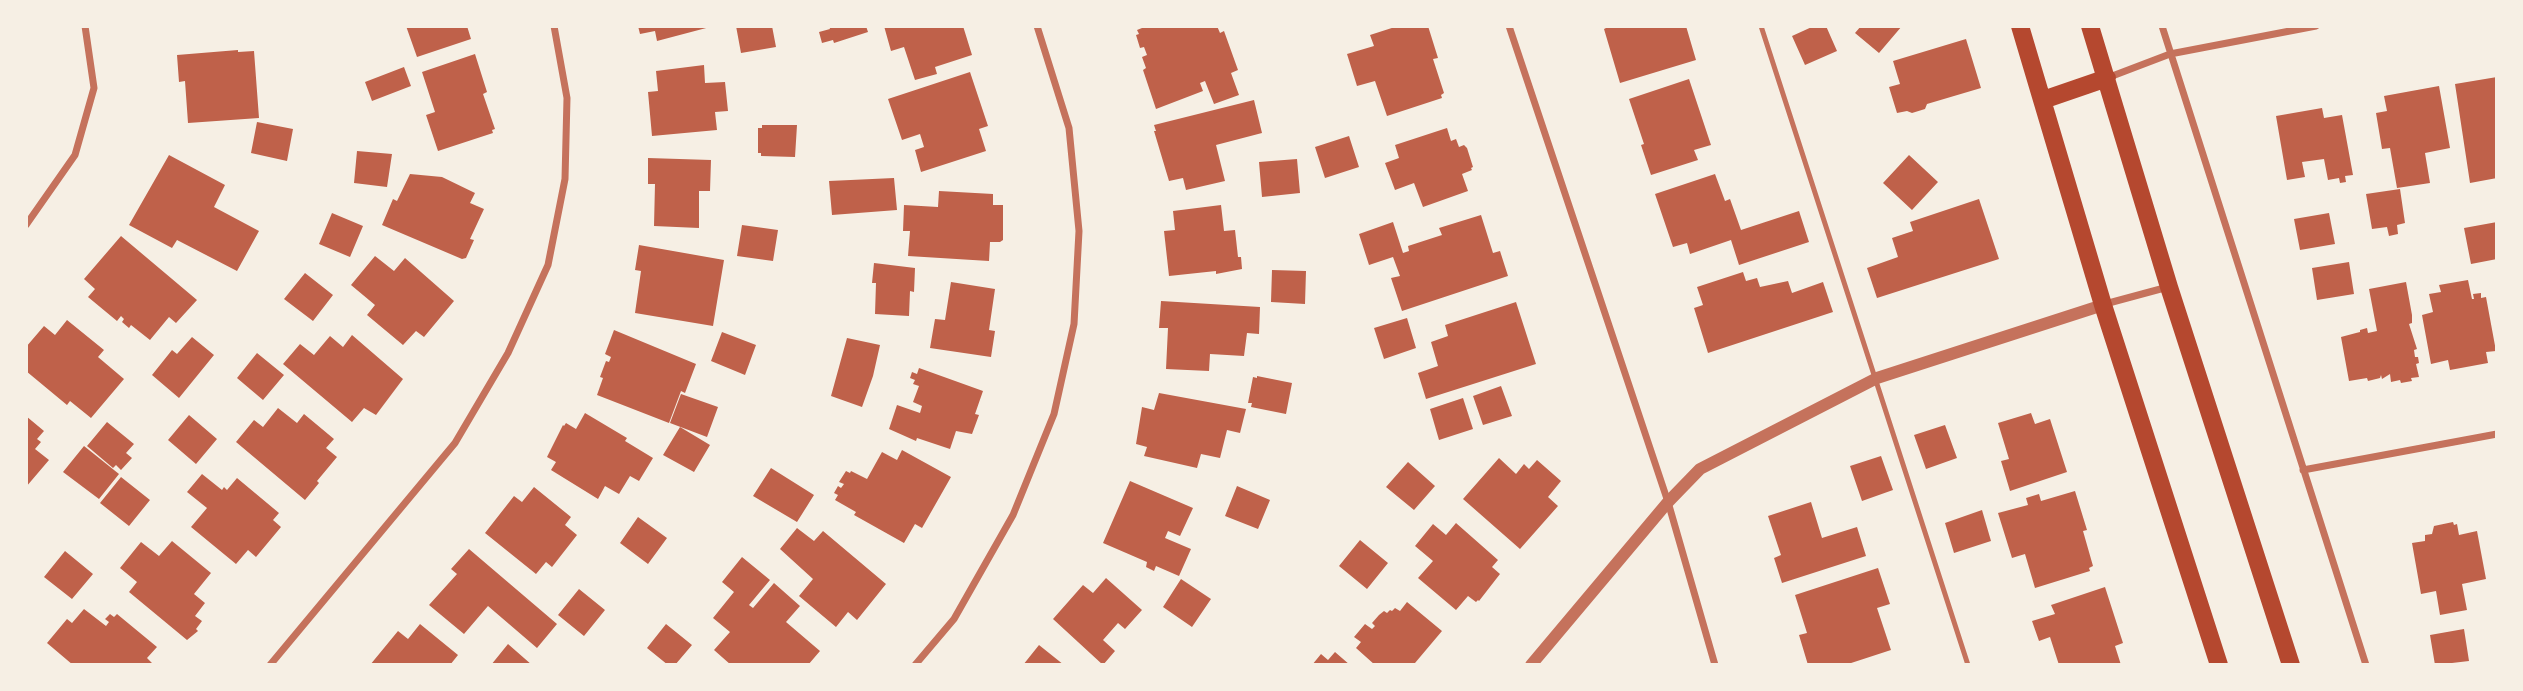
<!DOCTYPE html>
<style>
body{margin:0}
#map{position:relative;width:2523px;height:691px;overflow:hidden;background:#f6efe4;font-family:"PT Sans Narrow",sans-serif}
canvas{display:block}
.frame{position:absolute;inset:0;border:28px solid #f6efe4;pointer-events:none}
</style>
<div id="map">
<canvas width="2523" height="691"></canvas>
<div class="frame"></div>
</div>
<script>
const context = document.querySelector('canvas').getContext('2d');
context.lineJoin = 'round';
function fill(path, color) { context.fillStyle = color; context.fill(path, 'evenodd'); }
function strokePath(path, color, width, dash) { context.strokeStyle = color; context.lineWidth = width; context.lineCap = dash ? 'butt' : 'round'; context.setLineDash(dash || []); context.stroke(path); }
fill(new Path2D(`
 M406 26H467L471 39 417 57Z
 M638 26H710V27L657 41 655 31 640 34Z
 M736 26H772L776 47 741 53Z
 M829 26H866L868 32 834 43 833 40 822 43 819 32 830 29Z
 M884 26H963L972 55 935 67 937 74 915 80 904 47 891 51Z
 M1147 26H1217L1220 33 1224 31 1238 70 1231 73 1239 95 1214 104 1205 81 1200 83 1203 91 1156 109 1143 70 1146 68 1142 57 1147 55 1144 47 1140 48 1136 35 1139 34 1137 30Z
 M1398 26H1428L1438 58 1433 59 1444 93 1441 95 1442 98 1387 116 1375 81 1357 86 1347 54 1374 46 1370 35Z
 M1610 26H1686L1696 60 1620 83 1604 29Z
 M1814 26H1826L1837 51 1805 65 1792 36Z
 M1861 26H1902L1879 53 1855 33Z
 M1966 39 1981 88 1927 104 1925 109 1912 113 1907 111 1897 113 1889 87 1900 84 1893 61Z
 M238 50V52L254 51 259 118 188 123 185 81 179 82 177 55Z
 M475 54 487 92 483 94 495 129 492 130 493 133 438 151 426 115 435 112 422 72Z
 M704 65 705 83 725 82 728 111 715 112 717 130 652 136 648 92 658 91 656 71Z
 M404 67 411 86 372 101 365 82Z
 M970 72 988 126 979 129 986 151 921 172 915 150 924 147 920 134 902 140 888 99Z
 M2497 77V178L2470 183 2455 84Z
 M1689 79 1711 145 1694 150 1698 160 1651 175 1641 145 1644 144 1629 99Z
 M2439 86 2450 148 2425 153 2430 183 2397 188 2390 148 2382 149 2376 113 2387 111 2384 96Z
 M1254 100 1262 133 1216 145 1225 181 1186 190 1183 178 1169 181 1154 131H1156L1154 125Z
 M2322 108 2324 118 2342 115 2353 175 2345 176 2346 182 2340 183 2339 178 2328 180 2324 159 2302 162 2305 177 2287 180 2276 116Z
 M257 122 293 129 287 161 251 153Z
 M762 125H797L795 157 761 156V153H758V128H762Z
 M1447 128 1451 141 1456 139 1459 147 1464 145 1467 148 1473 167 1471 168 1472 170 1462 174 1468 191 1423 207 1414 183 1395 190 1385 163 1399 158 1395 145Z
 M1349 136 1359 167 1325 178 1315 147Z
 M357 151 392 154 387 187 354 183Z
 M169 155 225 185 214 207 259 231 237 271 177 240 172 248 129 225Z
 M1909 155 1938 182 1912 210 1883 183Z
 M648 158 711 160 710 191H699V228L654 226 655 184H648Z
 M1297 159 1300 193 1262 197 1259 162Z
 M410 174 442 177 475 193 470 203 484 209 470 239 474 240 466 258 462 259 382 225 393 199 397 201Z
 M1715 174 1725 201 1730 199 1741 230 1799 211 1809 242 1739 265 1731 240 1690 254 1687 243 1673 247 1655 194Z
 M894 178 897 210 832 215 829 181Z
 M2400 189 2405 223 2397 225 2398 234 2389 236 2387 227 2372 229 2366 194Z
 M939 191 993 194V205H1003V240L1000 242H990L989 261 908 256 910 231H903L904 205 938 207Z
 M1979 199 1999 259 1877 298 1867 268 1898 257 1892 238 1913 231 1910 222Z
 M1221 205 1224 231 1235 230 1238 257H1241L1242 269 1216 274V271L1169 276 1164 231 1175 230 1173 211Z
 M332 213 363 226 350 257 319 244Z
 M2329 213 2335 244 2300 250 2294 219Z
 M1481 215 1493 253 1500 251 1508 276 1402 311 1391 278 1400 276 1393 257 1369 265 1359 234 1393 222 1403 253 1409 251 1408 246 1442 235 1439 228Z
 M2497 222V259L2471 264 2464 228Z
 M742 225 778 230 773 261 737 256Z
 M121 236 197 300 176 323 169 317 150 340 131 325 129 328 122 322 124 319 121 316 117 321 88 297 95 289 84 279Z
 M639 245 724 260 713 326 635 313 641 271 635 270Z
 M375 256 394 271 405 258 454 301 424 337 416 331 403 345 367 315 375 305 351 285Z
 M2349 262 2354 294 2317 300 2312 268Z
 M874 263 915 268 914 292 910 291 909 316 875 314 876 283H872Z
 M1272 270 1306 271 1305 304 1271 302Z
 M1743 272 1746 281 1757 278 1760 287 1788 281 1792 293 1823 282 1833 312 1708 353 1694 308 1703 305 1697 287Z
 M305 273 333 295 313 321 284 299Z
 M2468 280 2472 299H2474L2473 294 2481 293V298L2486 297 2496 351 2486 352 2488 363 2450 370 2448 360 2431 364 2422 315 2433 312 2429 294 2441 292 2439 285Z
 M951 282 995 289 989 330 995 331 991 357 930 348 935 319 945 320Z
 M2406 282 2412 315V323L2409 324 2417 349 2414 350 2415 357H2418L2419 363 2416 364 2419 377 2411 378 2412 381 2401 383 2400 380 2391 382 2390 374 2382 379 2381 375 2380 378 2368 381 2367 378 2349 381 2341 337 2356 333 2360 332V330L2367 328 2368 333 2377 331 2369 289Z
 M1161 301 1260 307 1259 334 1247 333 1244 356 1210 354 1209 371 1166 369 1168 328H1159Z
 M1516 302 1536 364 1426 399 1418 373 1438 366 1431 342 1448 336 1445 325Z
 M1407 318 1416 348 1384 359 1374 328Z
 M67 320 104 350 98 357 124 379 91 418 70 401 67 405 26 371V347L44 326 55 335Z
 M614 330 696 364 685 393 681 391 669 423 597 395 603 378 600 377 606 361 609 362 611 357 605 354Z
 M722 332 756 345 745 375 711 361Z
 M352 335 403 379 376 415 364 408 352 422 283 364 300 344 314 355 330 336 343 347Z
 M192 337 214 355 179 398 152 375 172 350 177 354Z
 M847 338 880 345 873 376 862 407 831 396Z
 M257 353 284 375 263 400 237 378Z
 M919 368 983 391 975 414 979 415 972 434 956 431 950 449 917 438 916 441 889 429 897 405 920 413 922 406 913 402 919 386 913 384 915 380 910 378 912 372 917 374Z
 M1257 376 1292 383 1286 414 1251 407 1252 403H1248L1253 377 1257 378Z
 M1501 386 1512 416 1483 425 1473 396Z
 M1159 393 1246 409 1240 433 1227 430 1220 458 1201 454 1197 468 1144 456 1147 447 1136 444 1142 407 1154 410Z
 M681 394 718 407 707 437 670 423Z
 M1463 398 1473 429 1439 440 1430 409Z
 M278 408 297 423 304 414 334 439 326 448 337 457 317 481 319 483 305 500 236 442 254 420 263 427Z
 M585 413 627 438 625 441 653 458 639 481 630 476 619 494 605 486 598 499 551 470 556 462 547 457 563 425 564 426 566 423 576 429Z
 M2031 413 2035 424 2050 419 2067 472 2010 491 2001 461 2009 459 1998 423Z
 M189 415 217 439 196 464 168 440Z
 M26 416 44 431 37 439 41 442 35 449 49 460 26 487Z
 M107 422 134 444 126 453 132 458 121 470 116 465 113 468 87 446Z
 M1945 425 1957 458 1926 469 1914 435Z
 M680 427 710 445 694 472 663 455Z
 M84 446 119 474 99 499 63 472Z
 M902 450 951 477 922 528 915 524 904 543 854 515 856 512 835 500 838 495 834 493 838 486 841 488 844 484 839 482 846 471 850 473 851 471 867 479 882 452 897 460Z
 M1881 456 1893 490 1862 501 1850 466Z
 M1499 458 1516 474 1524 464 1529 469 1537 460 1561 481 1548 497 1558 506 1520 549 1463 499Z
 M1408 462 1435 486 1414 510 1386 487Z
 M771 468 814 495 797 522 753 496Z
 M202 474 222 490 224 487 227 490 237 478 279 513 273 520 281 527 256 557 248 550 236 564 191 527 207 508 187 492Z
 M121 477 150 500 129 526 100 503Z
 M1130 481 1193 508 1180 536 1168 531 1165 538 1191 549 1179 576 1156 566 1154 571 1146 567 1147 562 1103 543Z
 M1237 486 1270 500 1258 529 1225 516Z
 M534 487 571 517 565 525 577 535 552 567 546 562 536 574 485 533 514 496 522 502Z
 M2075 491 2087 530 2083 531 2093 566 2089 568 2090 571 2035 588 2025 554 2012 558 1998 513 2028 505 2026 498 2039 494 2041 501Z
 M1811 502 1822 538 1857 527 1866 556 1782 583 1774 558 1781 555 1768 516Z
 M1982 510 1991 541 1954 553 1945 523Z
 M638 517 667 538 648 564 620 543Z
 M2453 522 2454 525 2457 524 2459 535 2477 531 2486 579 2462 584 2467 610 2440 615 2436 591 2421 594 2412 543 2425 541V535L2432 534 2434 526Z
 M1456 523 1498 560 1492 567 1500 574 1479 601 1478 600 1476 602 1468 596 1456 610 1418 578 1433 561 1415 546 1433 524 1446 535Z
 M797 528 814 541 823 531 886 584 857 620 848 612 836 627 799 596 813 579 780 549Z
 M1360 540 1388 563 1367 589 1339 566Z
 M172 541 211 573 194 594 205 603 195 616 202 621 196 629 198 631 187 640 129 592 137 582 120 568 141 542 159 556Z
 M469 549 557 624 537 648 488 606 464 634 429 605 457 574 451 569Z
 M65 551 93 574 72 599 44 577Z
 M742 557 770 580 749 605 753 608 774 583 800 606 786 622 820 651 808 665H731L714 650 730 632 713 618 734 592 722 582Z
 M1878 568 1890 604 1877 608 1891 650 1845 665H1808L1799 635 1807 633 1795 595Z
 M1106 578 1142 610 1125 629 1118 623 1103 640 1115 651 1103 665 1053 619 1083 585 1093 593Z
 M1181 579 1211 599 1192 627 1163 607Z
 M2105 587 2123 643 2115 646 2121 665H2059L2050 637 2039 641 2032 621 2055 614 2051 605Z
 M579 589 605 610 584 636 558 615Z
 M1407 602 1442 631 1415 663 1418 665H1375L1356 648 1361 642 1354 637 1365 624 1372 629 1375 626 1372 623 1379 615 1384 611 1387 613 1390 610 1392 611 1395 608 1400 611Z
 M84 609 106 626 109 622 105 619 110 614 114 617 117 614 157 647 147 658 154 665H73L47 643 67 619 72 623Z
 M420 624 458 655 450 665H370L398 631 408 639Z
 M666 624 692 645 675 665H668L647 648Z
 M2464 629 2469 661 2435 665 2430 635Z
 M508 644 532 665H491Z
 M1039 645 1064 665H1023Z
 M1335 652 1350 665H1312L1321 654 1328 660Z`), '#bf614a');
strokePath(new Path2D(`
 M1761 26 1968 665`), '#c5725c', 5);
strokePath(new Path2D(`
 M1509 26 1668 502 1715 665
 M2162 26 2366 665
 M2107 78 2170 54 2316 26
 M26 225 75 155 94 88 85 26
 M2105 304 2168 287
 M2303 470 2497 434
 M270 665 455 443 508 353 548 265 565 179 567 98 554 26
 M915 665 954 619 1013 515 1054 414 1074 324 1079 231 1069 128 1037 26`), '#c5725c', 7);
strokePath(new Path2D(`
 M1531 665 1668 502 1700 469 1877 378 2103 305`), '#c5725c', 12);
strokePath(new Path2D(`
 M2020 26 2103 305 2219 665
 M2090 26 2169 287 2291 665
 M2043 100 2107 78`), '#b5482f', 18);
</script>
